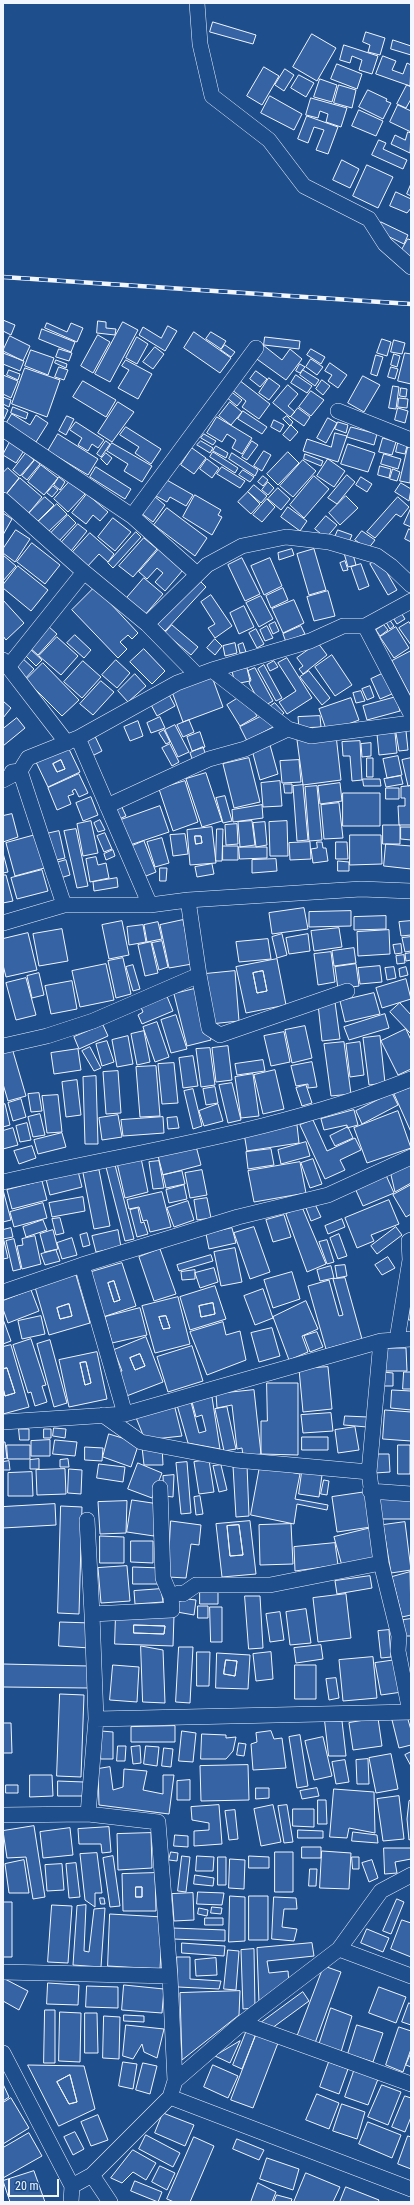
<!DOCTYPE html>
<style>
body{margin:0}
#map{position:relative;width:414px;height:2205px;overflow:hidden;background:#1f4e8c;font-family:"Roboto Condensed",sans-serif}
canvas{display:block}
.frame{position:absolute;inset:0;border:4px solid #f2f6ff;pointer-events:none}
.scale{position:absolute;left:8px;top:2179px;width:51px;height:18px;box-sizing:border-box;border:2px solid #f2f6ff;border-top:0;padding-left:5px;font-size:12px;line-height:14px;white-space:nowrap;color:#f2f6ff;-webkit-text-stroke:3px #1f4e8c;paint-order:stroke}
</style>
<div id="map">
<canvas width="414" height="2205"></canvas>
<div class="frame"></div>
<div class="scale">20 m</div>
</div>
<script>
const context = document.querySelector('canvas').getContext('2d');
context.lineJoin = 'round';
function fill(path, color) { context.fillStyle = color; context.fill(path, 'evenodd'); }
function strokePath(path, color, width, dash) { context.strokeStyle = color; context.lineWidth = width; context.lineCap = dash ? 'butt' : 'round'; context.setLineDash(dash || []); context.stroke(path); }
const building = new Path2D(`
 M213 22 256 35 253 44 210 32Z
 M366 32 385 38 380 55 368 52 370 45 363 42Z
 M312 34 336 48 317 81 293 67Z
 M393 40 411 46V55L391 49Z
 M344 45 378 56 372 74 359 70 362 60 352 56 350 63 340 60Z
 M383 56 396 61 392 70 403 74 407 63 411 65 410 86 376 74Z
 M337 64 362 74 357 89 331 79Z
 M264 67 279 76 262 105 247 96Z
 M285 69 294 75 284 91 275 85Z
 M299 75 314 83 306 97 291 88Z
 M320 79 337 85 332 102 314 97Z
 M339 85 356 90 352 108 334 103Z
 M407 85 411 87V99L406 108 397 104Z
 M368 90 387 99 386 101 391 103 383 119 359 107Z
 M270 96 302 114 294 130 261 113Z
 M311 98 347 108 341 127 326 122 328 114 320 111 318 118 306 115Z
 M398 105 411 111V132L390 122Z
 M359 110 383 121 376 136 352 126Z
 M307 116 338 127 328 154 316 150 324 130 314 127 308 143 298 139Z
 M408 132 411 133 410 153 391 144 395 135 405 140Z
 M379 140 386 143 383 149 407 160 403 169 372 155Z
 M342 160 359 169 350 188 333 180Z
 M367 165 393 177 378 208 353 196Z
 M411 184V196L407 194Z
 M396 192 411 199V208L407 213 390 206Z
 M381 222 408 235 404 244 377 231Z
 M408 239 411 240V258L400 253Z
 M3 320 15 325 11 335 3 331Z
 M98 321 106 322V328L116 329 115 335 97 333Z
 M123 322 138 330 110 382 95 374Z
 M47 323 67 332 71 323 83 328 77 342 45 328Z
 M168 326 177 331 165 351 139 335 143 327 161 338Z
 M42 329 75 342 71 352 39 339Z
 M194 332 231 358 220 373 184 348Z
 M211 332 226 341 221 349 206 339Z
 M98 335 110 342 93 373 81 366Z
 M10 336 30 346 23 361 3 351Z
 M137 337 148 344 137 364 126 358Z
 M265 337 300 341 299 349 264 345Z
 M382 339 391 342 387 356 377 353Z
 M394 340 405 343 402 354 391 352Z
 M225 345 235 352 231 357 221 350Z
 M263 345 282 360 290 349 302 359 286 380 254 357Z
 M155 347 164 354 153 369 143 362Z
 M59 349 72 353 69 361 56 357Z
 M311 349 325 357 321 364 307 355Z
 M31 350 54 358 48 375 25 366Z
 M3 353 24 361 20 371 3 364Z
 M405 353 411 354V384L398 381Z
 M394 354 400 356 397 367 391 365Z
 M376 355 383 357 377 376 371 374Z
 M311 359 323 367 317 375 306 367Z
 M56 360 67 364 66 368 55 363Z
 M126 360 152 374 138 399 118 388 129 370 122 366Z
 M330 363 347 375 338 388 328 381 332 375 325 371Z
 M300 364 305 367 300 373 296 371Z
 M59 367 68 370 64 380 55 377Z
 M391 367 398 369 395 379 388 377Z
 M25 368 60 380 47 417 12 404Z
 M9 370 20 374 18 380 7 375Z
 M303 370 319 380 315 386 300 375Z
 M256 371 267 379 260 387 250 379Z
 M3 375 18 381 11 398 3 394Z
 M296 375 312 386 307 393 291 383Z
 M363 376 380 385 364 412 348 403Z
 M269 378 280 386 269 400 259 393Z
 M239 380 270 404 259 419 242 407 246 401 231 389Z
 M322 380 330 386 323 395 316 389Z
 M83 381 116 400 106 417 73 397Z
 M288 385 298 394 288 406 295 412 290 417 273 403Z
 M393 386 399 387 396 409 389 408Z
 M401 388 407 389 406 397 400 396Z
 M229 390 242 400 237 406 225 396Z
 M311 391 324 400 311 416 299 407Z
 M3 397 11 400 9 407 3 404Z
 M399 398 408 399 407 408 398 407Z
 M118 402 134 412 112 442 98 433Z
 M230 402 242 412 231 425 219 416Z
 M3 407 8 410 4 419H3Z
 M13 407 28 413 26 419 11 413Z
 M298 408 310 417 304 426 291 417Z
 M398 408 408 411 405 423 395 420Z
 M243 411 267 427 262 434 238 419Z
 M12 414 30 425 36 415 48 423 36 442 6 424Z
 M67 416 74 419 66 435 59 431Z
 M287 416 293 422 290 426 283 419Z
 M217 417 252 438 242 454 232 448 236 440 227 434 222 442 207 433Z
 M328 418 337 423 326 443 317 438Z
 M274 420 284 425 280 432 271 427Z
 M76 422 104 440 98 448 92 444 88 451 78 445 82 438 70 430Z
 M338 422 348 425 346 433 335 429Z
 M291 425 298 432 290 441 283 435Z
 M126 427 161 449 151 464 135 453 139 447 120 435Z
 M351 427 377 434 374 445 347 437Z
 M335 433 347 436 338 462 303 451 307 439 331 447Z
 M58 434 98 459 88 475 48 451Z
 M204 434 216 441 213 445 201 438Z
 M383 438 396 442 392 455 379 452Z
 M11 440 25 449 16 463 3 455Z
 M106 441 110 444 101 457 97 454Z
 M201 441 213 448 210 453 197 445Z
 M252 441 258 445 247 460 242 457Z
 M112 443 152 466 142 482 124 471 128 464 107 451Z
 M398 443 407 446 405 454 396 452Z
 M348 444 375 453 368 472 341 464Z
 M216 446 228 453 226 458 213 451Z
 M408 447 411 448 410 483 400 481Z
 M192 448 206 458 194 474 181 465Z
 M264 451 271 455 262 471 254 466Z
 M213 452 238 468 235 473 210 457Z
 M288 452 299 463 278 485 267 474Z
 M26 453 34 460 20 476 13 470Z
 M106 453 112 458 107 465 101 459Z
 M232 453 258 470 255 476 229 459Z
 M305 454 323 461 321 466 304 459Z
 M384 454 401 459 398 469 381 464Z
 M207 459 219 468 212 478 200 469Z
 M328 459 345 471 334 487 317 476Z
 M35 460 40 464 27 480 22 476Z
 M303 460 316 471 293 497 280 486Z
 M41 465 58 478 44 495 28 482Z
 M380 466 391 469 389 478 378 475Z
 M96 467 131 489 125 499 90 477Z
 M222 467 245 481 240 488 217 474Z
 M8 468 19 478 6 494 3 491V473Z
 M393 469 400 472 397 481 390 479Z
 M243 470 254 477 250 482 239 475Z
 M347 475 355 482 337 504 328 498Z
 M263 476 268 480 263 486 258 482Z
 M314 476 329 489 304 518 290 505Z
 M59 477 65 482 60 490 54 485Z
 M361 477 372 484 367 492 356 485Z
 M20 478 42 497 28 514 6 495Z
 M165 479 193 495 186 506 170 497 167 502 156 496Z
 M70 481 85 494 68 512 54 499Z
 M268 482 274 488 268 495 262 490Z
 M401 483 411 489 409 501 395 492Z
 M254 485 267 496 261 503 248 492Z
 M53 486 58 490 52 497 47 493Z
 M278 488 290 499 281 510 268 499Z
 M248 492 260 504 251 514 238 502Z
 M87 494 108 512 100 521 93 515 86 524 72 513Z
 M195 495 221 510 218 515 222 517 212 535 183 517Z
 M154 496 165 505 153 522 141 513Z
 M346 496 358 508 340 525 329 513Z
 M45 497 54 505 36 523 28 514Z
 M398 497 409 507 401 517 396 514 375 538 367 532Z
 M267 499 275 507 262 522 253 515Z
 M57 504 67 514 48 532 38 522Z
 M288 507 307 521 300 531 281 517Z
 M167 508 207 538 195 556 154 525Z
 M411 508V527L404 524Z
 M3 513 12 519 3 535Z
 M68 515 76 523 58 542 50 534Z
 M326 516 337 525 326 538 315 529Z
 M113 518 131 532 115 551 98 537Z
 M78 524 87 531 71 551 61 543Z
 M409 529 411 530V542L405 539Z
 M16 530 30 539 15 562 3 553V549Z
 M338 530 352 535 349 542 335 537Z
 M362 531 375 540 368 549 355 540Z
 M136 532 141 537 113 568 108 563Z
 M90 533 114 554 108 562 99 554 86 568 71 554Z
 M144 538 157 549 133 577 119 566Z
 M32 543 60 565 45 584 17 562Z
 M159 549 183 570 165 591 155 582 163 573 157 568 147 579 139 572Z
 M292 549 294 555 279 560 278 553Z
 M314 549 326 590 309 595 297 554Z
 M352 551 356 565 348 567 344 553Z
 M3 555 16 566 3 581Z
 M242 558 260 594 245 601 228 565Z
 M270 558 282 586 264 595 251 566Z
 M379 559 397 590 388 595 370 564Z
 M345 561 348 570 343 571 340 563Z
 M361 564 369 586 359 590 351 567Z
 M18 566 48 590 31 611 3 588V585Z
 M144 578 163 594 144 616 125 600Z
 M198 579 206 587 165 631 156 623Z
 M95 587 138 633 132 639 128 635 120 642 127 649 118 658 72 610Z
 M283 588 288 600 271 608 266 596Z
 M328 591 335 616 314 621 307 597Z
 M211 595 232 626 215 638 208 628 215 624 201 602Z
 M261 596 273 619 259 627 246 603Z
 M3 600 24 623 6 640 3 636Z
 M294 600 304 623 283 633 272 609Z
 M244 606 254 627 239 634 230 613Z
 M400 611 405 619 397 624 392 616Z
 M389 619 394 626 390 629 386 622Z
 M275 622 279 631 273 634 269 625Z
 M409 622 411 625V645L399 628Z
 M172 625 198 647 191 655 165 633Z
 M384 625 388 630 380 636 376 630Z
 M48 626 57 634 38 655 29 647Z
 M267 626 273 638 265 641 260 630Z
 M301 626 305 634 286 642 283 634Z
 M396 627 409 648 394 658 380 637Z
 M256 629 264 644 257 648 249 633Z
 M75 635 91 650 84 658 67 643Z
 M57 637 78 656 61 675 39 656Z
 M215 639 222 646 215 655 207 648Z
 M235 643 237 653 225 656 223 646Z
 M243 643 246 652 240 653 238 645Z
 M318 643 327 655 303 674 299 669 303 666 297 658Z
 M29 648 42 660 36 666 23 653Z
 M144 649 165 671 152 684 130 662Z
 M411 651V697L392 661Z
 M332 655 352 685 335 696 315 667Z
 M21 657 34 669 24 680 11 667Z
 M287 658 312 698 287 714 279 702 296 691 278 663Z
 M116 660 130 673 117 688 102 675Z
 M83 661 101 677 82 698 64 682Z
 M274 661 278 667 270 671 267 665Z
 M43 663 79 700 62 716 26 680Z
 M264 665 282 698 276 701 258 669Z
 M247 668 250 681 235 684 232 671Z
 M255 668 273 701 262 707 249 683 251 680 248 671Z
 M309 671 330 698 322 705 300 677Z
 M384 673 392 694 380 699 371 679Z
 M135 674 146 686 128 702 118 691Z
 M211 674 223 707 183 722 171 689Z
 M101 681 114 692 93 715 80 704Z
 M370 686 374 697 367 700 362 689Z
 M167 691 175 706 157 716 149 701Z
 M361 691 365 701 356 703 353 693Z
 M243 695 257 716 240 726 227 705Z
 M396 697 400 711 367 720 363 706Z
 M351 698 359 720 327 732 319 709Z
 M3 701 11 708 3 718Z
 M275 703 284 713 277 719 268 708Z
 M266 714 273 727 247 741 240 727Z
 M320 716 321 727 299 728 298 717Z
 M160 717 165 728 151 733 147 723Z
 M17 718 25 728 3 746V729Z
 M189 720 194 732 183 737 177 725Z
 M138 721 143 736 130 741 124 727Z
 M175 725 189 752 178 757 165 730Z
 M164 730 170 742 166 744 159 733Z
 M406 731 408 750 399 751 396 733Z
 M93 732 102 751 90 757 81 737Z
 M200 732 205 747 192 751 187 737Z
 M395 733 397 753 379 755 377 734Z
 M336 735 341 780 303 785 297 740Z
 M360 741 362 780 352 781 350 756H343L342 742Z
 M371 743V756L362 757 361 744Z
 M170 744 179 762 172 766 162 748Z
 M67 745 80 772 48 787 35 760ZM61 760 65 769 57 772 53 764Z
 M270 745 278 774 260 780 252 750Z
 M203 747 206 755 193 761 190 753Z
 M398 756 402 775 387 778 383 759Z
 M249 758 260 802 234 808 223 764Z
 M367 758H373V777H367Z
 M411 758V785L408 786 402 760Z
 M61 760 65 769 57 772 53 764Z
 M299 760 301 782 282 783 280 761Z
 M206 773 222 821 202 827 186 779Z
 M79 774 88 793 79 797 75 789 72 791 74 794 68 796 71 804 57 810 48 788Z
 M401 776 403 784 386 787 384 779Z
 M363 779H380L381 786H364Z
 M185 781 198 822 173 831 159 789Z
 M280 781 282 806 263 807 261 783Z
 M340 783 342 801 320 804 318 786Z
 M284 784H292V793H285Z
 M303 785 308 840 297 841 293 786Z
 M317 786 322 840 309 841 305 787Z
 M411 786V825H399L398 806H405V798H401V787Z
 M386 788H399V799H386Z
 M343 793H380V826H343Z
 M225 796 232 821 223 823 216 798Z
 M91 797 98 815 83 821 76 803Z
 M120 803 126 816 117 820 111 807Z
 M339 803 343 838 324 839 321 805Z
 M262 805 263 818 233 822 232 810Z
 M160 806 169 832 127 846 118 821Z
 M12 814 18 837 3 842V816Z
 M100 820 105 830 98 832 94 823Z
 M91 821 98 853 83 856 77 824Z
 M252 821 255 845 240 847 238 822Z
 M287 821 288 856H270L269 822Z
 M265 822 267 845 256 847 253 823Z
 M237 824 238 844 226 845 225 825Z
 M383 825H400V844H383Z
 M212 827 216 863 190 865 187 830ZM195 836H201L202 843 196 844Z
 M401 827H411V840L401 839Z
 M76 829 88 886 77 888 64 831Z
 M217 829H223L222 861H216Z
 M59 831 65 858 52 861 46 834Z
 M105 833 112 849 104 852 97 836Z
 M39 834 48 867 15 876 6 843Z
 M185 834 188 854 173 856 170 835Z
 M350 835H381L382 864 350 865Z
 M195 836H201L202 843 196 844Z
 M162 838 169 863 155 867 147 842Z
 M144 841 156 872 141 878 130 847Z
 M310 842 311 859 290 860 289 843Z
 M317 842H322L323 848H326L328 861 313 863 311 849 317 848Z
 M336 842H347L348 859H336Z
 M386 844 411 846V869L384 866Z
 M223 846H238V860H223Z
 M239 847H267V858L240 859Z
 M113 850 115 856 106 860 104 854Z
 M3 853 8 872 3 873Z
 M96 857 98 865 106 863 109 878 90 882 86 859Z
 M276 859 277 871 252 873V860Z
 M66 860 70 875 57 879 52 864Z
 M338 861 349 862V871H338Z
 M212 864 214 874 197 877 195 867Z
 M160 868H167L166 881H160Z
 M42 870 48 891 17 899 11 878Z
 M3 875H6L13 901 3 903Z
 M117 878 118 887 94 891 93 882Z
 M304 908 308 929 272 934 269 913Z
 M351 911V926L309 927V912Z
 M386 916V929L354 930V917Z
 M183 920 192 964 169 968 160 925Z
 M122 921 129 955 109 959 102 925Z
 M411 921V935L401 936 399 922Z
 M158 922 162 939 147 942 144 925Z
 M143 925 146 942 129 945 127 927Z
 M339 928 342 947 314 951 311 931Z
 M62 929 68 961 39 966 33 934Z
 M389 930 390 954 358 956 357 932Z
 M28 933 37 970 6 977 3 965V939Z
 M282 934 287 955 277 958 272 937Z
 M308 934 310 951 289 954 286 938Z
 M411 937V951L405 952 402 938Z
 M268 939 271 959 239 962 236 942Z
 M162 941 168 967 159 970 152 943Z
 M151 942 158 973 145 976 138 945Z
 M401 944 402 953 395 954 393 945Z
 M354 948 356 963 334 966 332 951Z
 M331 952 335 982 318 985 314 954Z
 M411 953V960L406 961 405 954Z
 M404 955 405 963 397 964 396 956Z
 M123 958 131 994 116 998 108 961Z
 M277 959 286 1005 246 1013 236 967ZM263 971 267 991 257 993 253 973Z
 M106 964 114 1000 80 1007 72 971Z
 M356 964 359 986 338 989 335 967Z
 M133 965 140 989 133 991 126 967Z
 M380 966 382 982 360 984 358 968Z
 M394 967 396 978 387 980 385 968Z
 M406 967 408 975 400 977 399 969Z
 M235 971 239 1021 210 1024 205 974Z
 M263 971 267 991 257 993 253 973Z
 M39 973 44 995 32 998 27 976Z
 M26 978 36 1015 16 1020 6 983Z
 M406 979 411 999 382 1008 376 988Z
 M72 981 77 1009 51 1014 45 986Z
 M198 988 211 1040 187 1046 174 994Z
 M374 993 380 1014 345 1022 340 1001Z
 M166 994 173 1011 142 1024 138 1015 143 1012 140 1005Z
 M335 1002 340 1039 322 1041 318 1004Z
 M400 1003 411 1015V1034L390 1012Z
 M385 1014 389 1028 349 1040 344 1027Z
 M176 1015 187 1049 171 1053 161 1020Z
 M157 1022 169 1057 155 1062 143 1027Z
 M103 1025 108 1036 79 1049 74 1037Z
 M305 1026 312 1058 292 1063 285 1030Z
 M406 1029 411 1040V1069L398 1075 381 1041Z
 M144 1031 150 1062 137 1065 131 1034Z
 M284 1032 290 1062 271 1066 264 1036Z
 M128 1036 133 1064 117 1067 112 1040Z
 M380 1036 385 1083 369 1085 363 1038Z
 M107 1041 114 1062 102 1066 96 1044Z
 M344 1042 351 1094 331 1096 324 1044Z
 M360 1042 364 1075 350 1077 346 1044Z
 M228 1046 232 1080 216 1082 212 1048Z
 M90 1047 101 1068 94 1071 82 1051Z
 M12 1048 26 1096 8 1101 3 1084V1050Z
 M210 1048 215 1085 201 1087 196 1049Z
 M78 1049 81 1070 54 1074 51 1053Z
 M193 1056 198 1086 183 1088 179 1058Z
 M263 1060 265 1071 237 1075 235 1064Z
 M312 1062 317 1087 308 1088V1084L296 1086 291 1066Z
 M174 1063 178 1103 162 1104 158 1064Z
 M156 1066 160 1116 140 1117 136 1067Z
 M275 1070 284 1109 263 1114 254 1075Z
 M118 1071 121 1113 106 1114 103 1072Z
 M253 1074 259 1116 241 1118 235 1077Z
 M96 1076 98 1144H85L83 1077Z
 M77 1080 81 1115 66 1117 62 1082Z
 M232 1083 241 1120 228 1123 219 1085Z
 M306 1085 312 1103 302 1106 296 1088Z
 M215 1087 218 1103 206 1105 203 1089Z
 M411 1087V1132L394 1094Z
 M193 1089 202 1126 193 1129 184 1091Z
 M39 1093 42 1111 31 1112 28 1094Z
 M392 1093 398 1105 362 1124 356 1111Z
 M58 1095 62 1132 47 1133 42 1096Z
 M21 1099 26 1117 13 1121 8 1103Z
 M5 1104 10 1125 3 1127V1105Z
 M218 1104 223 1121 204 1126 199 1111Z
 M354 1110 358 1125 347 1128V1125L324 1130 321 1119Z
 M398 1111 411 1148 367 1163 354 1128Z
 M40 1114 45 1135 33 1137 28 1117Z
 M118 1115 122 1137 102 1140 99 1118Z
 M163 1117 164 1133 123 1136 121 1120Z
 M177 1117 179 1128 168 1129 167 1118Z
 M313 1120 327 1151 355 1138 361 1150 340 1160 345 1170 325 1179 300 1125Z
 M27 1123 31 1140 20 1142 16 1126Z
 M297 1125 299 1143 247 1151 244 1133Z
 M348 1127 353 1138 335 1146 330 1136Z
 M13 1128 18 1145 3 1149V1131Z
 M62 1133 66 1147 38 1154 34 1140Z
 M306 1142 310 1156 281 1164 278 1150Z
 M32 1146 36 1158 19 1164 14 1151Z
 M196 1146 201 1165 163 1175 158 1156Z
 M271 1149 274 1165 248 1169 246 1152Z
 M141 1158 148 1192 125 1198 117 1163Z
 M313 1159 322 1184 310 1188 301 1163Z
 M159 1161 164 1188 153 1189 149 1162Z
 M300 1162 306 1193 254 1202 248 1171Z
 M411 1163V1183L395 1192 391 1175Z
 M115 1165 134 1239 125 1241 106 1167Z
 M99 1170 110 1226 94 1229 83 1173Z
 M202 1170 207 1195 190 1198 185 1173Z
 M78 1171 82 1187 50 1195 46 1179Z
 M182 1171 185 1184 166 1188 163 1175Z
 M385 1173 394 1193 363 1206 354 1186Z
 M42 1181 47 1200 12 1209 7 1190Z
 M184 1185 187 1199 169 1203 166 1190Z
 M411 1185V1214L406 1217 393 1195Z
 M3 1190 11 1220 3 1222Z
 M162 1192 171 1227 150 1232 147 1220 143 1221 139 1207 129 1209 127 1200Z
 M83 1197 85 1211 52 1217 49 1203Z
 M207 1198 211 1218 197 1220 194 1200Z
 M389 1200 399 1224 371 1235 374 1241 357 1248 345 1218Z
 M188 1201 194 1220 174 1227 167 1208Z
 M43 1203 47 1218 14 1227 10 1212Z
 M315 1204 321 1217 311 1221 306 1208Z
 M302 1207 326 1264 307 1272 286 1214Z
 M138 1208 141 1223 144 1222 148 1234 137 1237 130 1210Z
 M284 1215 291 1237 273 1242 266 1220Z
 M60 1218 64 1233 56 1235 52 1219Z
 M342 1219 345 1227 328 1234 325 1226Z
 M43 1220 47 1230 26 1237 23 1227Z
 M254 1227 270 1272 250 1279 234 1233Z
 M396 1227 402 1235 377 1254 371 1246Z
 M11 1228 13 1237 3 1239V1230Z
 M232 1228 236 1243 209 1249 206 1234Z
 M53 1230 58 1249 45 1252 40 1234Z
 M118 1230 121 1247 96 1252 92 1236Z
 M87 1233 90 1245 83 1247 80 1235Z
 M339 1234 347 1256 338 1259 330 1238Z
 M35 1236 41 1264 22 1269 17 1246 23 1245 22 1239Z
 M72 1238 77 1255 62 1259 57 1243Z
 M14 1239 21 1269 13 1271 6 1241Z
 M327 1240 334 1262 327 1264 319 1242Z
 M4 1241 8 1258 3 1259V1242Z
 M235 1248 242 1282 221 1286 214 1252Z
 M160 1249 176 1294 154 1301 139 1257Z
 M56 1250 60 1261 45 1265 41 1254Z
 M211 1255 213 1261 179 1271 177 1265Z
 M388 1257 395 1268 382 1275 375 1265Z
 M122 1263 136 1306 103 1317 88 1273ZM114 1281 120 1300 114 1302 108 1283Z
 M345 1265 347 1276 337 1278 335 1266Z
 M331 1266 334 1278 320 1281 317 1270Z
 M214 1268 218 1282 200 1288 195 1273Z
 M195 1270V1279L182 1280 181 1272Z
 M292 1272 300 1299 273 1308 264 1280Z
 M76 1275 90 1323 49 1335 35 1287ZM69 1304 72 1316 60 1319 57 1308Z
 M345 1278 362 1339 326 1349 308 1286 329 1280 339 1316 343 1315 333 1279Z
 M114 1281 120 1300 114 1302 108 1283Z
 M411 1282V1320H409Z
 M215 1286 226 1319 190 1330 180 1297ZM213 1303 215 1314 201 1317 199 1306Z
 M263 1289 273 1318 255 1325 244 1296Z
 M31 1290 39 1311 8 1323 3 1309V1301Z
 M178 1297 190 1344 155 1353 142 1306ZM166 1316 170 1328 163 1329 159 1317Z
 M306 1301 318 1329 302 1336 308 1352 289 1360 273 1317Z
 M213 1303 215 1314 201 1317 199 1306Z
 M69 1304 72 1316 60 1319 57 1308Z
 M140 1308 147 1335 112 1343 105 1317Z
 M41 1316 45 1334 22 1339 18 1321Z
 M166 1316 170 1328 163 1329 159 1317Z
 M3 1319 11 1341 3 1344Z
 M223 1322 226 1335 240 1331 246 1360 207 1375 190 1332Z
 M272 1328 280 1356 259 1362 251 1333Z
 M317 1332 323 1347 310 1352 304 1336Z
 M146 1337 163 1382 124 1397 115 1373 122 1371 114 1350ZM140 1354 145 1366 135 1370 130 1358Z
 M31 1339 46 1385 42 1386 47 1402 35 1406 31 1392 28 1393 13 1345Z
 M50 1340 67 1403 54 1407 37 1344Z
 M11 1345 29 1407 3 1414V1388L5 1396 15 1393 7 1368 3 1369V1347Z
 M192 1346 203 1381 168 1392 157 1357Z
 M384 1348H406L407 1371H384Z
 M97 1352 107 1399 69 1407 59 1360ZM86 1362 91 1383 85 1385 80 1363Z
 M140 1354 145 1366 135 1370 130 1358Z
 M86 1362 91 1383 85 1385 80 1363Z
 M328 1367 332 1409 303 1412 299 1369Z
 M7 1368 15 1393 5 1396 3 1388V1369Z
 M383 1372 393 1373V1386H383Z
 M404 1372H411V1389H403Z
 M267 1383H298V1455L261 1454V1421H267Z
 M254 1390 261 1454 243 1456 242 1448 237 1449 232 1405 217 1408 216 1394Z
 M392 1390 411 1391V1410L391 1408Z
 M212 1397 220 1449 188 1443 177 1405 191 1402 199 1433 206 1431 202 1415 196 1417 192 1402Z
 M174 1404 182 1436 145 1440 135 1415Z
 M227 1407 236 1449 224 1451 215 1409Z
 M385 1410 411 1412V1441L383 1439Z
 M331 1413 333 1431 303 1433 301 1415Z
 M345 1416 368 1417 367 1427 344 1425Z
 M355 1427 359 1450 338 1453 335 1430Z
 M54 1428 66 1429 65 1438 53 1436Z
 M19 1429H29V1440H20Z
 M44 1429H51V1438H44Z
 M109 1434 139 1443 131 1467 103 1457Z
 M302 1437H328V1450H302Z
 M50 1440V1456H31V1441Z
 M55 1440 77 1442 75 1456 53 1454Z
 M3 1442H5L7 1458 3 1459Z
 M7 1445H30V1459H8Z
 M398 1445H410V1474H398Z
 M162 1446 163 1465H144L142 1447Z
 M85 1447 103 1448 102 1461 85 1460Z
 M374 1454H389L390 1472 375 1473Z
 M39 1459V1469H30V1460Z
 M68 1459 69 1467H60V1460Z
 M209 1460 214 1492 199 1494 194 1462Z
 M9 1461 10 1470H3V1462Z
 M187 1462 191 1513 181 1514 176 1463Z
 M138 1463 162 1473 152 1498 128 1489Z
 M99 1464 125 1467 123 1482 97 1478Z
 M221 1465 227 1490 219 1492 213 1466Z
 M247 1465 249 1516 236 1517 233 1466Z
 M260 1466 300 1474 295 1499 328 1505 327 1510 297 1504 294 1524 251 1515Z
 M65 1469 66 1494 37 1495 36 1470Z
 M69 1469 82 1470 81 1494 68 1493Z
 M32 1472 33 1496H8V1473Z
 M302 1472 322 1475 319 1497 299 1494Z
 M174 1475 173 1497 164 1496 163 1476Z
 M324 1480 329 1481 327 1495 321 1494Z
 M366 1492 371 1527 337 1532 332 1497Z
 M200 1496 203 1514 196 1515 194 1497Z
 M379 1499H411V1519H380Z
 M132 1500 159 1504 154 1536 127 1532Z
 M127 1501 126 1533 100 1534 98 1502Z
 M55 1504 56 1525 3 1528V1507Z
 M61 1506 82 1507 79 1614 58 1613Z
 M171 1521 201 1525 199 1545 191 1544 186 1578 168 1577Z
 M250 1521 256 1574 222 1577 216 1524ZM239 1525 243 1555 230 1556 227 1526Z
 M405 1522 411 1570 391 1573 383 1525Z
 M291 1524 293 1564 260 1565 259 1525Z
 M239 1525 243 1555 230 1556 227 1526Z
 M371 1528 379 1556 342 1566 334 1537Z
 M100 1536 124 1537V1563H100Z
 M131 1541H153V1563L131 1562Z
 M335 1543 338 1565 295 1571 294 1547Z
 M127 1566 130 1601 101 1603 98 1568Z
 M133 1567 162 1568V1584H133Z
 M410 1572 411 1615 402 1617 392 1577Z
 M370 1576 372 1588 337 1594 335 1581Z
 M161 1589 163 1602 135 1604 134 1591Z
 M200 1591 218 1592V1604H200Z
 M346 1594 351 1638 318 1642 313 1598Z
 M245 1596H260L263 1648 249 1649Z
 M179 1598 196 1600 194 1615 177 1612Z
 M198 1606H208V1618H198Z
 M210 1607H222V1642H211Z
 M306 1609 311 1643 290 1645 286 1612Z
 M280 1612 284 1640 270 1642 266 1614Z
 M116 1613 174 1615 173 1646 115 1644ZM134 1625 165 1626 164 1634 134 1633Z
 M411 1619V1636H405L403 1620Z
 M60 1622 91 1623 90 1648 59 1646Z
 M134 1625 165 1626 164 1634 134 1633Z
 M389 1630 391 1657 381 1658 378 1631Z
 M321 1645 323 1659 296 1663 294 1648Z
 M141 1646 163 1650 165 1703 143 1702Z
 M179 1647H193L190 1703 176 1702Z
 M197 1652H210L209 1686H197Z
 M271 1652 273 1679 256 1681 253 1654Z
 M217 1653 250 1655 248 1689 216 1688ZM226 1660 237 1661 235 1676 224 1674Z
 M373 1657 377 1698 343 1701 339 1660Z
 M226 1660 237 1661 235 1676 224 1674Z
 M396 1660 402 1692 381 1695 375 1663Z
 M3 1664 89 1666V1688L3 1687Z
 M113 1665 139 1667 137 1702 110 1700Z
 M295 1665H316V1699H295Z
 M336 1678 339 1698 329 1700 326 1679Z
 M60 1694 84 1695 81 1777 57 1776Z
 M407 1716 411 1730V1745L399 1748 392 1720Z
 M378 1718 382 1746 353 1750 349 1723Z
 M325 1721H342L346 1756H329Z
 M3 1723H11L12 1753H3Z
 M175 1726V1742H131V1727Z
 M101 1731 113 1732V1759H101Z
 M182 1731 196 1733 193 1762 179 1761Z
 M271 1731 274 1739 282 1738 286 1768 253 1770 251 1744 257 1742 256 1733Z
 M202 1734 226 1735V1738L236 1737 233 1751 226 1759H201Z
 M300 1735 308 1786 297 1788 289 1737Z
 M323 1737 332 1776 314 1780 305 1741Z
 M239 1743 246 1744 244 1756 237 1755Z
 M118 1746H126L125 1761H117Z
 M140 1746 141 1763 133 1764 131 1747Z
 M146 1746 159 1747 157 1766 144 1764Z
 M164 1748 173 1749 171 1767 162 1766Z
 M411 1752V1766L405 1755Z
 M391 1754 398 1789 376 1793 369 1758Z
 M368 1759 369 1784H357L356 1760Z
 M345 1760 349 1782 336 1784 332 1762Z
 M248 1765 249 1800 201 1801 200 1766Z
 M110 1767 113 1790 123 1787 124 1769 147 1771 143 1790 163 1794V1775H174L169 1814 99 1805 98 1769Z
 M30 1775H52L53 1796 30 1797Z
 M190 1780V1800H177V1781Z
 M58 1781 84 1782V1796H58Z
 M6 1785H18V1793H6Z
 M256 1788H269V1798L256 1799Z
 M317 1788 319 1796 302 1799 300 1791Z
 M334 1789 374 1792 375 1833 349 1828 347 1838 330 1837Z
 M399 1796 404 1839 383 1841 377 1799Z
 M318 1800H326L327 1824H318Z
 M411 1800V1839L409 1840 407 1819 409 1801Z
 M219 1805 222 1844 194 1846V1831L209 1830V1823L192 1820 191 1807Z
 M273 1805 281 1842 261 1846 254 1809Z
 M287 1805 293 1842 284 1843 278 1806Z
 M293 1809H314V1827L293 1826Z
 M235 1810 238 1839 229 1840 225 1811Z
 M34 1826 45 1897 33 1899 26 1857 7 1858 3 1831Z
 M109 1827 111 1852 102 1853 101 1844H79L78 1829Z
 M70 1828 73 1855 43 1858 40 1832Z
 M298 1830 323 1831V1838H298Z
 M353 1832 377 1835 378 1843 352 1841Z
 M151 1833 152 1868 118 1870 117 1834Z
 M175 1835 188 1836V1847L174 1846Z
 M302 1847H321V1858H302Z
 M384 1848H411V1859L395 1862 397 1873 385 1874Z
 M322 1851 351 1853 349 1889 320 1888Z
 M171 1852 178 1853 177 1861 169 1860Z
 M275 1852H293V1892H275Z
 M97 1853 102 1893H95V1907L85 1900 80 1854Z
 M113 1856 120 1906 110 1907 103 1858Z
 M182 1856 190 1857 186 1892 178 1891Z
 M197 1856 214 1857 213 1871H196Z
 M249 1856 269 1857V1868H249Z
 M218 1857H226V1885H218Z
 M352 1857H359V1869H353Z
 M230 1859 245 1860 244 1889 229 1888Z
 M24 1860 29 1893H9L5 1864Z
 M372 1860 378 1878 369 1882 362 1863Z
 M76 1863 80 1897 69 1898 66 1864Z
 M62 1864 64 1890 47 1891 45 1865Z
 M310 1869H317L316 1886H309Z
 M155 1873 156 1911H123L122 1874ZM136 1887H142V1897H136Z
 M195 1875 214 1878 213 1886 194 1884Z
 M136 1887H142V1897H136Z
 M198 1892 224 1893 222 1905 197 1904Z
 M193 1893 194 1920 174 1921 172 1894Z
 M230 1896 245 1897V1941L229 1942Z
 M249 1896H268V1940H249Z
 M274 1897 296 1898 297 1909H284L282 1927 297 1929 294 1941 272 1939Z
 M100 1898H104L105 1904H101Z
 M397 1899 404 1902 391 1934 383 1931Z
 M3 1902H12V1957H3Z
 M52 1905 72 1906 68 1963 48 1962Z
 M86 1905 84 1951 89 1952 94 1909 105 1908 101 1967 73 1965 77 1906Z
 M212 1907 222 1908 221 1914 211 1913Z
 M199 1908 208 1910 207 1916 198 1914Z
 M110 1914 163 1917 160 1969 108 1966Z
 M205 1918H223V1925H205Z
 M402 1920 411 1923V1957L391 1949Z
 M173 1928 225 1930V1941L173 1939Z
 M367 1929 389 1938 383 1952 361 1943Z
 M182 1943 225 1946 224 1956 182 1953Z
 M312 1943 314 1956 267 1961 269 1973 288 1971 289 1983 259 2003 257 1948Z
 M254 1949 255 2008 243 2009 241 1950Z
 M228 1950 239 1951 236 1990 224 1989Z
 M177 1957H190V1979L221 1981 219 1989 178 1987Z
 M216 1958 217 1975 196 1976 195 1960Z
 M324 1966 341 1972 315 2043 297 2037Z
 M3 1978 28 1991 19 2010 3 2001Z
 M48 1983 79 1985 78 2005 47 2004Z
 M124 1985 164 1989 162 2013 122 2010Z
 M87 1986 118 1987V2008L86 2007Z
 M379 1987 406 1997 396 2023 369 2013Z
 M240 1991 239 2015 182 2060 180 1993Z
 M303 1992 309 2001 268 2031 262 2022Z
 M409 2003 411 2004V2025L402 2022Z
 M331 2008 352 2016 341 2052 319 2045Z
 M45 2010H55V2063H44Z
 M60 2012 81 2013 80 2062 59 2061Z
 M85 2013H97L98 2053H85Z
 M124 2015 144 2016V2022L124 2021Z
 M104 2016 120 2017 119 2059 103 2058Z
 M126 2025 164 2029 157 2058 144 2052 142 2044 133 2059 123 2056Z
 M357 2025 383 2033 373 2062 348 2054Z
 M399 2027 411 2031V2049L403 2072 386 2065Z
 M247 2030 256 2034 242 2069 233 2065Z
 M256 2035 278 2043 253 2108 231 2100Z
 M240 2041 230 2063 215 2056Z
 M411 2053V2067L406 2065Z
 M123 2062 137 2064 133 2089 119 2086Z
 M329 2062 348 2069 339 2094 320 2087Z
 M143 2063 157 2066 150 2094 136 2090Z
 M28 2065 84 2066 95 2109 59 2126ZM70 2075 77 2102 69 2104 57 2082Z
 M213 2065 238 2076 228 2098 204 2087Z
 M354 2071 378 2079 368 2105 345 2097Z
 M70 2075 77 2102 69 2104 57 2082Z
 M3 2084 9 2097 3 2101Z
 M382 2085 401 2092 388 2125 368 2117Z
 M317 2094 339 2103 329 2129 306 2120Z
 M405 2096 411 2098V2117L405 2132 392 2127Z
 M11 2098 29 2128 3 2144V2103Z
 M342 2104 365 2112 357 2139 333 2131Z
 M163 2113 194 2125 185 2146 155 2133Z
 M98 2115 108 2140 91 2146 81 2122Z
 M368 2122 401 2135 392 2158 359 2144Z
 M75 2132 84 2149 73 2155 64 2137Z
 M29 2133 42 2156 3 2178V2148Z
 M146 2135 180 2153 173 2167 139 2149Z
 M408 2136 411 2137V2169L398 2164Z
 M194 2137 214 2146 190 2202H174L167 2199Z
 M237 2139 264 2150 259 2160 233 2149Z
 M133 2150 156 2163 146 2180 133 2172 122 2183 111 2178Z
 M267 2158 299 2169 293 2190 260 2179Z
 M160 2166 175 2173 167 2190 152 2182Z
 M34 2171 45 2202H10L3 2181Z
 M306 2173 340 2187 333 2202H294Z
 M135 2181 162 2192 158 2202 131 2191Z
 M258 2183 276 2192 272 2202H251Z
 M346 2187 379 2200 378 2202H340Z
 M277 2195 292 2199 291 2202H274Z`);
fill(building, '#3563a3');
strokePath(building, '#f2f6ff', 1);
const minor = new Path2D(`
 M197 3 200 44 212 96 269 140 304 186 369 219 385 244 411 267
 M338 411 411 440
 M3 429 132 516 197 574
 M3 500 84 572 147 624 197 675
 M132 516 256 348
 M147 624 207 565 242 546 286 537 329 542 377 556 391 566 411 585
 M365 626 411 714
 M3 660 67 743
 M8 667 84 572
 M212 670 288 729 311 736 411 723
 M78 738 150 905
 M12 772 20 771 64 905
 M3 780 20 771 28 758 78 738 177 683 212 670 310 641 343 626H365L411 601
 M107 806 209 759 245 749 288 729
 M188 900 199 975 209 1028 220 1035 347 991
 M3 923 64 905H150L188 900 361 889 411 891
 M3 1046 47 1036 93 1021 199 975
 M3 1182C139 1151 281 1131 411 1079
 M82 1265 125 1414
 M3 1292 82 1265 238 1217 328 1195 411 1157
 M397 1340 410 1260 409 1241 411 1240
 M381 1341 369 1472 381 1563 399 1636 398 1651 410 1712
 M103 1415 141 1442 236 1460 369 1472
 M3 1422 125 1414 381 1341 411 1339
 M160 1488 163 1578 171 1597
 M370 1491 411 1494
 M87 1520 92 1614
 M96 1719 411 1712
 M88 1814 96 1719 92 1614 172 1610 171 1597 179 1593 183 1594 196 1585H270L381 1563
 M3 1815 88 1814 158 1822 170 1976 175 2081
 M339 1949 411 1976
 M3 1972 170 1976
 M242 2023 411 2084
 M3 2053 72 2186 71 2202
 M170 2097 411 2189
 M92 2175 110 2202
 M72 2186 92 2175 170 2097 175 2081 242 2023 339 1949 381 1891 411 1875`);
strokePath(minor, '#f2f6ff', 16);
strokePath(minor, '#1f4e8c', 15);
const rail = new Path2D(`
 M3 277 411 304`);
strokePath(rail, '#f2f6ff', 4.5);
strokePath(rail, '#1f4e8c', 3, [9]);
</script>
